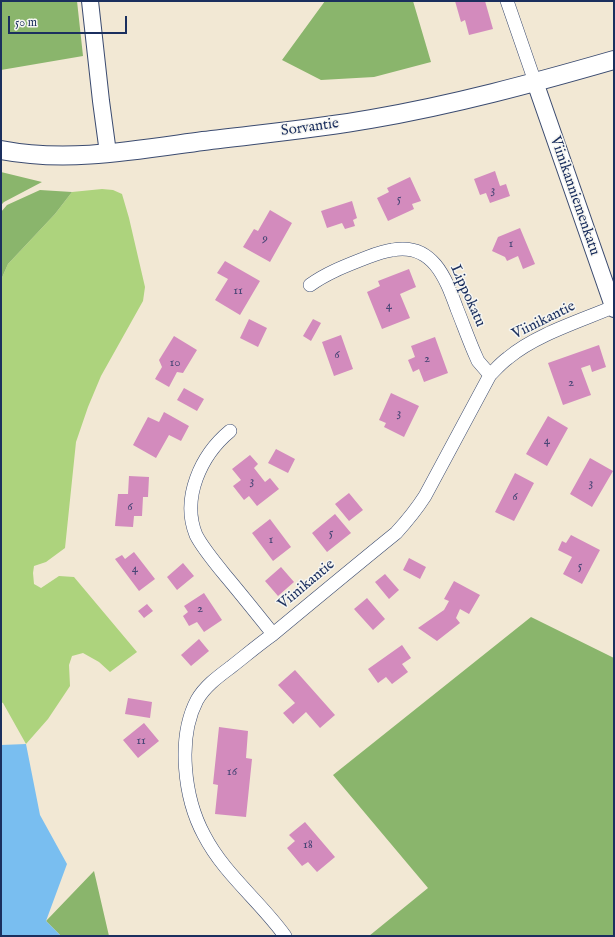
<!DOCTYPE html>
<style>
body{margin:0}
#map{position:relative;width:615px;height:937px;overflow:hidden;background:#f2e8d4;font-family:"IM FELL English",serif}
canvas{display:block}
.frame{position:absolute;inset:0;border:2px solid #1b2f5e;pointer-events:none}
.scale{position:absolute;left:8px;top:16px;width:119px;height:18px;box-sizing:border-box;border:2px solid #1b2f5e;border-top:0;padding-left:5px;font-size:12px;line-height:14px;white-space:nowrap;color:#1b2f5e;-webkit-text-stroke:3px #f6f6f2;paint-order:stroke}
</style>
<div id="map">
<canvas width="615" height="937"></canvas>
<div class="frame"></div>
<div class="scale">50 m</div>
</div>
<script>
const context = document.querySelector('canvas').getContext('2d');
context.lineJoin = 'round';
function fill(path, color) { context.fillStyle = color; context.fill(path, 'evenodd'); }
function strokePath(path, color, width, dash) { context.strokeStyle = color; context.lineWidth = width; context.lineCap = dash ? 'butt' : 'round'; context.setLineDash(dash || []); context.stroke(path); }
function write(font, color, halo, rows, align = 'center') {
  context.font = font + ' "IM FELL English",serif'; context.lineWidth = 3; context.setLineDash([]); context.textBaseline = 'middle'; context.strokeStyle = halo; context.fillStyle = color; for (const [text, x, y, turn = 0] of rows) {
    context.save(); context.translate(x, y); context.rotate((+turn || 0) * Math.PI / 180); context.textAlign = isNaN(turn) ? turn : align; if (halo) context.strokeText(text, 0, 0); context.fillText(text, 0, 0); context.restore();
  }
}
fill(new Path2D(`
 M102 189 113 190 122 194 129 218 145 287 143 301 101 376 88 407 76 442 65 548 46 562 34 566 33 573 34 584 41 588 59 576 74 577 137 652 110 672 99 662 83 653 72 656 69 665 70 686 48 719 26 744 3 703 1 702V280L8 264 55 214 72 192Z`), '#add37d');
fill(new Path2D(`
 M1 1H77L83 56 1 70Z
 M325 1H413L431 62 374 77 321 80 282 60Z
 M1 172 42 182 4 202 1 205Z
 M40 190 72 192 55 214 8 264 1 280V212L7 205Z
 M531 617 614 658V936H369L428 888 333 775Z
 M94 871 109 936H61L46 921Z`), '#8ab56c');
fill(new Path2D(`
 M26 744 40 815 67 864 46 921 61 936H1V745Z`), '#79bef0');
strokePath(new Path2D(`
 M1 935 2 936`), '#325382', 1, [5, 4]);
fill(new Path2D(`
 M455 1H472V2L485 1 493 29 469 35 465 20 461 22Z
 M495 171 500 186 506 184 510 196 490 203 486 193 480 195 474 179Z
 M410 177 421 201 412 204 414 209 388 221 377 198 389 192 387 188Z
 M352 201 357 218 353 220 355 226 345 229 342 223 327 228 321 211Z
 M270 210 292 223 270 262 243 247 254 229 258 231Z
 M520 228 535 264 523 269 518 256 507 261 505 257 492 251 498 237Z
 M225 261 260 281 240 315 215 300 228 279 217 273Z
 M409 269 416 287 400 294 410 318 382 329 367 292 380 286 378 281Z
 M249 319 267 328 258 347 240 338Z
 M313 319 321 323 311 341 303 336Z
 M341 335 353 369 334 376 322 342Z
 M174 336 197 350 183 373 177 372 169 387 155 379 162 367 159 360Z
 M435 337 448 373 424 382 419 369 413 372 408 360 415 357 411 346Z
 M599 345 606 367 592 372 590 365 581 368 591 395 563 405 548 363Z
 M184 388 204 399 197 411 177 400Z
 M391 393 419 406 404 437 384 427 386 423 379 420Z
 M164 412 189 426 181 441 169 435 156 458 133 445 148 417 159 422Z
 M548 416 568 428 547 466 526 454Z
 M276 449 295 459 288 473 268 463Z
 M250 455 258 464 254 468 265 482 270 478 279 489 257 506 249 496 244 500 233 486 241 480 232 469Z
 M590 458 613 471 592 507 570 494Z
 M515 473 534 483 514 521 495 512Z
 M129 476 149 477 148 497H143L142 516H134L133 527 115 526 118 494H128Z
 M349 493 363 510 349 521 335 504Z
 M335 514 351 533 327 552 312 533Z
 M270 519 291 547 273 561 252 533Z
 M571 535 600 550 582 584 563 574 572 557 558 550 562 541 566 543Z
 M134 552 155 579 139 591 115 559 122 555 125 559Z
 M409 558 426 567 420 579 403 570Z
 M183 563 194 576 177 590 167 577Z
 M281 567 294 582 278 596 265 581Z
 M385 574 399 590 389 599 375 582Z
 M454 581 480 595 469 614 460 609 456 618 460 623 437 641 418 628 444 610 449 601 444 599Z
 M204 593 222 620 204 632 197 622 189 626 183 616 188 612 184 606Z
 M367 598 385 619 373 630 354 609Z
 M147 604 153 611 144 618 138 611Z
 M199 639 209 651 191 666 181 655Z
 M402 645 411 658 402 664 408 672 392 684 386 677 378 683 368 669Z
 M295 670 335 715 320 728 306 712 293 724 283 713 295 703 278 685Z
 M128 698 152 702 150 718 125 714Z
 M144 723 159 741 138 758 123 740Z
 M219 727 248 731 246 758 252 759 246 817 215 814 218 785 213 784Z
 M305 822 335 857 317 872 308 862 302 866 287 848 295 841 289 835Z`), '#d38bbd');
const minor = new Path2D(`
 M507 1 535 82
 M310 285C328 272 348 265 368 257 376 254 384 251 392 250 433 242 446 279 457 309 463 324 468 338 474 352L478 361 490 375
 M230 431C201 455 181 498 196 535 202 547 216 564 225 575 241 594 257 614 273 634
 M285 936C260 901 224 874 204 835 184 798 177 738 197 700 205 686 219 676 231 667 245 656 258 645 272 635 313 601 354 567 396 533 407 521 416 510 425 496L490 375C496 369 501 363 508 358 535 335 580 321 613 307`);
const tertiary = new Path2D(`
 M90 1 101 101 108 153
 M535 82 614 309`);
const secondary = new Path2D(`
 M1 150C68 163 137 150 203 141 259 134 315 129 371 119 453 105 534 83 614 60`);
strokePath(minor, '#3b4b70', 14);
strokePath(tertiary, '#3b4b70', 18);
strokePath(secondary, '#3b4b70', 20);
strokePath(minor, '#fff', 13);
strokePath(tertiary, '#fff', 16);
strokePath(secondary, '#fff', 18);
write('13px', '#494676', null, [
 ["3",493,190],
 ["5",399,199],
 ["9",265,239],
 ["1",511,244],
 ["11",238,291],
 ["4",389,306],
 ["6",337,355],
 ["2",427,359],
 ["10",175,363],
 ["2",571,383],
 ["3",399,413],
 ["4",547,441],
 ["3",252,481],
 ["3",591,483],
 ["6",515,497],
 ["6",130,507],
 ["5",331,533],
 ["1",271,540],
 ["5",580,566],
 ["4",135,569],
 ["2",200,609],
 ["11",141,741],
 ["16",232,772],
 ["18",308,845]
]);
write('15px', '#1b2f5e', '#f6f6f2', [
 ["Sorvantie",310,128,-8],
 ["Viinikanniemenkatu",574,196,71],
 ["Lippokatu",467,296,66],
 ["Viinikantie",544,321,-26],
 ["Viinikantie",307,585,-40]
]);
</script>
